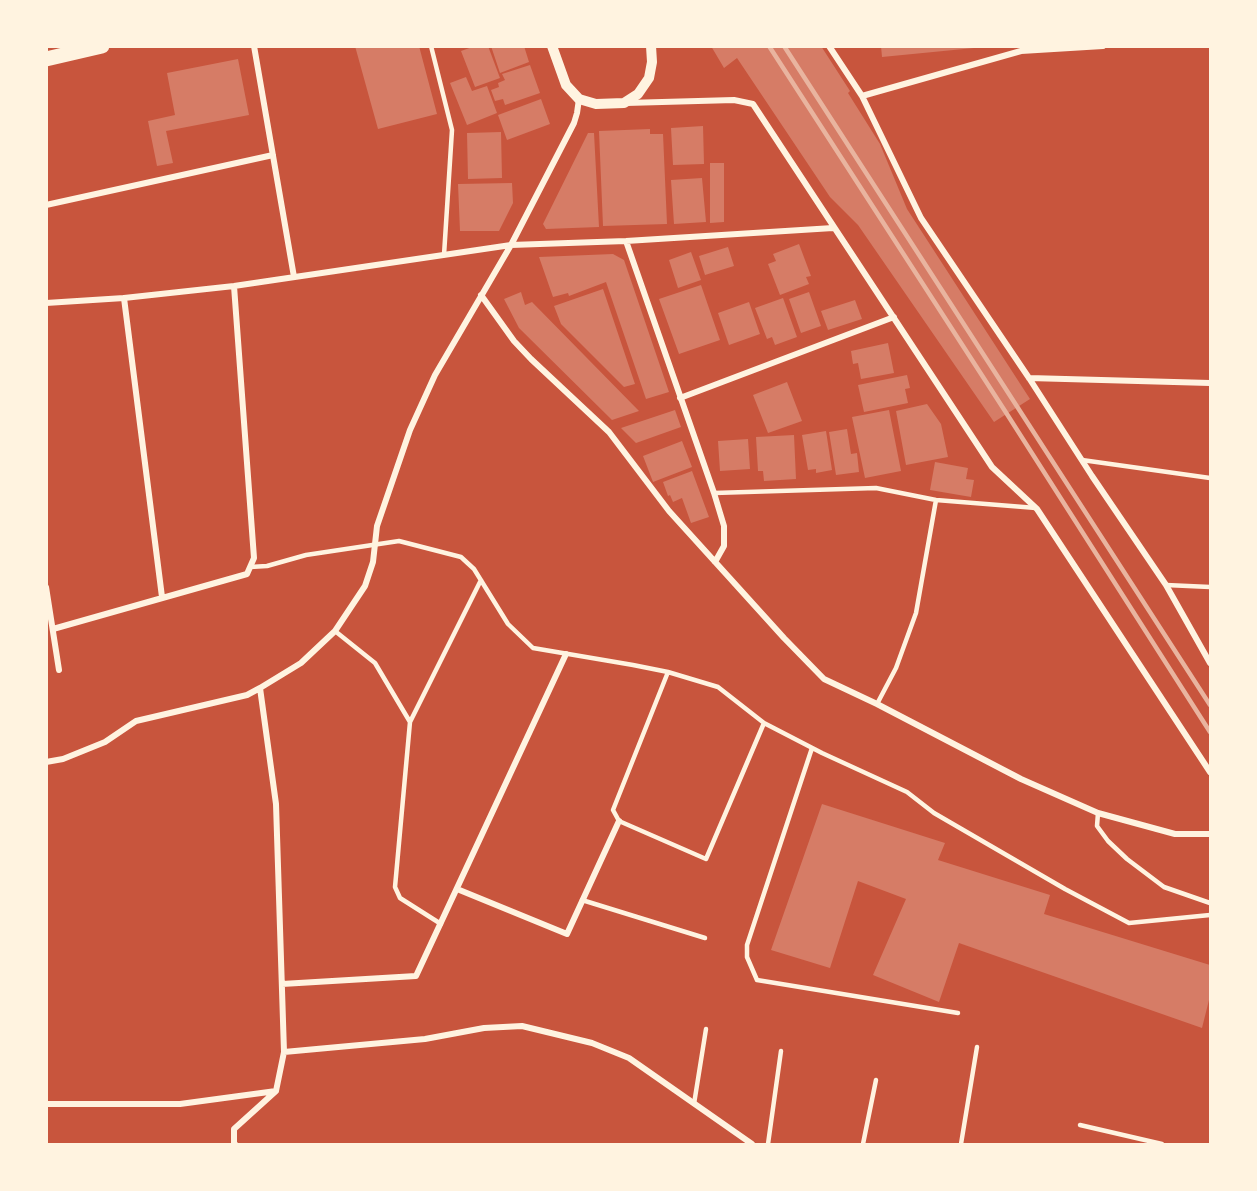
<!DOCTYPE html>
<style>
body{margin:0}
#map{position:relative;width:1257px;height:1191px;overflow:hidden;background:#c8553d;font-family:"Varela Round",sans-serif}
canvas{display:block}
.frame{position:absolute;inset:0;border:48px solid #fff3e0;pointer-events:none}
</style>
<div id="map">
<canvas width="1257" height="1191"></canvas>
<div class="frame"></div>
</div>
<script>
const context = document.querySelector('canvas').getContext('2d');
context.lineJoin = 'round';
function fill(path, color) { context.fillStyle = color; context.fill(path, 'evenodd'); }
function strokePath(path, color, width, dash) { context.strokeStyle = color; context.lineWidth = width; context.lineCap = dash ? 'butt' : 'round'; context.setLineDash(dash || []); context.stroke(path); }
fill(new Path2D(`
 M355 46H419L437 114 378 129Z
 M475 46H488L500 78 475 87 461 51Z
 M491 46H524L529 62 500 73Z
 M711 46H821L850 91 848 93 880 144 907 209 1030 399 994 422 858 225 830 197 737 58 724 68Z
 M881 46H974V48L882 57Z
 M238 59 249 115 166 131 173 163 157 166 148 121 175 115 167 73Z
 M530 65 540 93 505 105 503 99 495 101 491 90 499 87 498 83 505 80 502 74Z
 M466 77 472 91 487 86 497 113 467 125 450 83Z
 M541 99 550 124 507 140 498 115Z
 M703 126 704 164 673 165 671 128Z
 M650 129V134H663L667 224 603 226 599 131Z
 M501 132 502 178 468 179 467 133Z
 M588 133H594L599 227 546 229 543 224Z
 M710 163H724V222L710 223Z
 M702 178 706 222 674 224 671 180Z
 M512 183 513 203 499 231H460L458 184Z
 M799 244 811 276 806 277 809 284 780 295 768 264 776 261 773 254Z
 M728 247 734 266 705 275 699 256Z
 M691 252 701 280 678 288 669 260Z
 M613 254 624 260 669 392 646 399 606 282 569 296 568 293 553 297 539 257Z
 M701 285 720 340 679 354 659 299Z
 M603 289 635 384 624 387 561 324 554 306Z
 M521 292 525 305 532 302 639 411 612 420 519 328 504 299Z
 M809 292 821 326 801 333 789 299Z
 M783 298 797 337 775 345 772 337 767 339 755 308Z
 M855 300 862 319 828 330 821 311Z
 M749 302 760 334 729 345 718 313Z
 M888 343 894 373 861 379 858 363 853 364 851 351Z
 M907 375 910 388 905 389 908 403 864 412 858 385Z
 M787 382 802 421 768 433 753 395Z
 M927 404 941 424 948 457 906 465 896 411Z
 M675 410 681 427 636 443 621 428Z
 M889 410 901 471 865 478 852 417Z
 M847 429 851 454 857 453 859 472 836 475 829 432Z
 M826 431 832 470 816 473V469L808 470 802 435Z
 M794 435 796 479 764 481 763 471H758L756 437Z
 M748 439 750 469 720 471 718 441Z
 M682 441 692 467 653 482 643 456Z
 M935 462 968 468 966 479 974 480 971 497 930 490Z
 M692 471 709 517 691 523 682 498 673 502 670 495 668 496 663 482Z
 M822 804 945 843 938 860 1050 895 1044 914 1210 965V996L1202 1028 959 943 939 1002 873 975 906 899 858 881 830 968 771 950Z`), '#d67c66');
strokePath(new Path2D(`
 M431 46 452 130 444 255
 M1082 460 1210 478
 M714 493 876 488 936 500 1036 508
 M250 567 267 566 306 555 399 541 461 557 474 569 508 624 533 648 633 665 668 672 718 687 764 723 822 753 907 792 934 813 1065 889 1129 923 1210 915
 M1166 585 1210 587
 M335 631 375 663 410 722 395 887 400 898 441 924
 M668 672 613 810 619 821 706 859 764 723
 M877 704 896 668 916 613 936 500
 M410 722 481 580
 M812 748 747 945V957L757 980 958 1013
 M1098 813 1097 826 1108 841 1127 859 1164 887 1210 903
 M582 900 705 938
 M694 1104 706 1029
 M1080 1125 1162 1144
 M768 1144 781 1051
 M863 1144 876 1080
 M961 1144 977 1047`), '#fff3e0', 4.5);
strokePath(new Path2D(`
 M254 46 294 277
 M829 46 862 96 921 218 1029 378 1092 476 1166 585 1210 663
 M862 96 1021 51 1103 46
 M626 103 734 100 753 104 992 467 1037 509 1210 772
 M46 205 273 155
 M626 241 714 493 724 526V546L715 562
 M481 295 514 341 531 359 609 432 669 511 784 638 824 679 877 704 1021 779 1098 813 1175 834H1210
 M124 298 162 597
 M46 303 124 298 234 286 511 245 626 241 833 228
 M1029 378 1210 383
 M680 398 894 317
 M46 587 59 670
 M53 629 247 574 254 558 234 286
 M46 762 63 759 105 742 136 721 247 695 260 688
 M457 889 567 934 619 821
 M282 984 416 976 566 654
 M284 1052 425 1039 484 1028 522 1026 592 1043 629 1058 752 1144
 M46 1104H180L276 1091
 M235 1144 234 1143V1129L276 1091 284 1052 276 804 260 688 301 663 335 631 365 586 373 562 377 526 410 430 435 375 511 245 574 123 577 113 579 99`), '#fff3e0', 6);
strokePath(new Path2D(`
 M552 46 566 85 579 99 596 104 624 103 638 94 649 78 652 62 651 46`), '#fff3e0', 10);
strokePath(new Path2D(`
 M46 59 102 46`), '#fff3e0', 15);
strokePath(new Path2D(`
 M769 46 1005 411 1210 732
 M784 46 1210 705`), '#e9b49f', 4.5);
</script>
